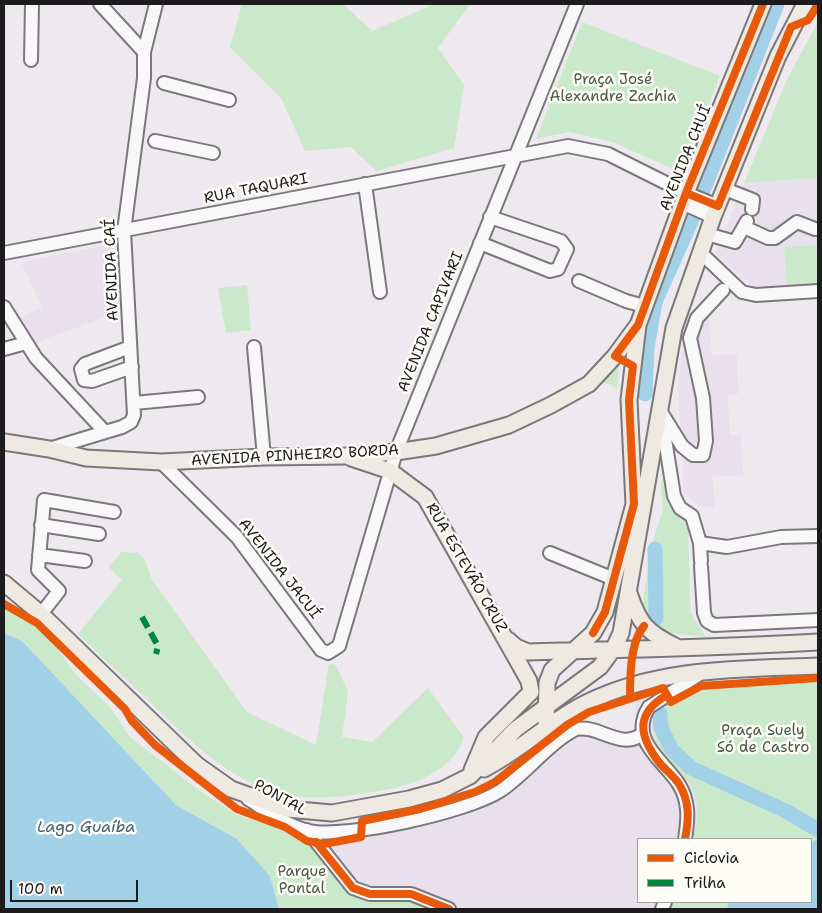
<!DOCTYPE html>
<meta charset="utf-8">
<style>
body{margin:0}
#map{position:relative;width:822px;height:913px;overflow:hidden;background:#eee9ef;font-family:"Shantell Sans",sans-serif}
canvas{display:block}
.frame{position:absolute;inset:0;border:5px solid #1c1c1c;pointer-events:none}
.legend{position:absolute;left:637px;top:838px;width:175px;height:65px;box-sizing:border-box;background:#fdfcf7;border:1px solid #a3a29f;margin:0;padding:6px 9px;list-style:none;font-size:15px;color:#1c1c1c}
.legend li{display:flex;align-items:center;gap:10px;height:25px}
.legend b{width:25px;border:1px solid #a3a29f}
.scale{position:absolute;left:10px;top:880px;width:128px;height:22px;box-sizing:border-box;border:2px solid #1c1c1c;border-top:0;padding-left:6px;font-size:15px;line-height:18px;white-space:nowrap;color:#1c1c1c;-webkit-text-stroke:4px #fdfcf7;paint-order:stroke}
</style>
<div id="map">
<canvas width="822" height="913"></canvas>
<div class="frame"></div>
<ul class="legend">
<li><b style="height:6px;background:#e8590c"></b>Ciclovia</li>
<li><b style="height:6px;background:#00873e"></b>Trilha</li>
</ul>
<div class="scale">100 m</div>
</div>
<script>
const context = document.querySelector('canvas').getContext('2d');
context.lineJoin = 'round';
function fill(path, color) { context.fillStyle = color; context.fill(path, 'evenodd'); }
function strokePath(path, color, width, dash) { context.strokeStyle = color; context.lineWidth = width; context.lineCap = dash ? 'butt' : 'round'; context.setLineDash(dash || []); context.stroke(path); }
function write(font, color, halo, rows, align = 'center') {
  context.font = font + ' "Shantell Sans",sans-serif'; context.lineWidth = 5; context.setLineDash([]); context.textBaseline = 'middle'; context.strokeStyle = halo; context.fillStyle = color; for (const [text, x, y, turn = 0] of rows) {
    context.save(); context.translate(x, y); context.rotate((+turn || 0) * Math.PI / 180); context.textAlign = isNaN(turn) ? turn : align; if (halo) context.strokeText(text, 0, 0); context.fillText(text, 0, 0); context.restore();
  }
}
fill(new Path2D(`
 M818 178V245L784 247 787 286 753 287 715 254 744 183Z
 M112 244 122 311 32 344 16 320 42 307 21 262Z
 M709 315 712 355 737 354 738 394H728L730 435H741L743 475 713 477 714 507 698 506 684 493 678 387 682 346 691 316Z
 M660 697 818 830V839L811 842V839H638V902H728L727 909H279L270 876 285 830 312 847 363 840 367 824 446 806 478 795 498 785 582 721 626 736 633 733 636 726 635 702Z`), '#e9e0ee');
fill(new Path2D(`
 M242 4H343L372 31 434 4H470L438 48 464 85 454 148 376 171 351 147 305 151 281 98 230 47Z
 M582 22 720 76 681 173 613 142 569 132 536 139Z
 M818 22V178L744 183 788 77Z
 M818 245V285L787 286 784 247Z
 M247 285 251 330 226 333 218 288Z
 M619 363 617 388 601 381Z
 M666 461 688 516 690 611 706 637 668 633 650 621 643 603 651 546 663 510 661 487Z
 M121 552 138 553 145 560 152 580 247 712 316 745 329 664 336 665 348 692 342 737 372 742 428 688 464 738C455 767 418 784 390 789 356 795 323 801 289 795 233 785 194 744 155 707 129 683 104 658 78 634L122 580 109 567Z
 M4 607 35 626 55 645 76 675 109 706 130 737 203 793 237 815 285 830 312 847 350 893 366 900 410 902 429 909H279L270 876 237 839 176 805 22 641 4 633Z
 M818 682V839L811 842V839H693C697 823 700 809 694 793 683 763 646 754 655 717L660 714V697L672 706 704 688Z
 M670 902H728L727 909H667Z`), '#cae8ca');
fill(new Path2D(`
 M4 633 22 641 176 805 237 839 270 876 279 909H4Z
 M818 839V909H727L728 902H811V842Z`), '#a2d0e7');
strokePath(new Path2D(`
 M645 394 647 348 655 302 690 224 777 4
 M655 549 656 618
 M660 714 661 728 672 750 691 768 786 811 818 830`), '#a2d0e7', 15);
const minor = new Path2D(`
 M100 4 144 52
 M31 60 32 4
 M164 83 229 100
 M155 141 213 153
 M365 184 380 292
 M725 189 753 200 752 209
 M682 203 713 217
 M744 227 768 238H775L797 222 815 229
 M707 234 735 242 747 221
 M480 243 550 271 558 269 567 249 561 241 490 217
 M700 252 742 292 756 295 818 291
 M4 253 568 146 608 154 686 193 718 206
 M579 281 626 301 644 306
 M4 307 36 358 105 432
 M130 347 85 364 81 369 84 380 92 381 132 367
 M254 347 264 457
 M4 349 26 343
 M134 403 198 397
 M661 412 682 446 693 455H703L706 441 703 398 690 338 697 318 723 290
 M662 420 674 496 680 508 692 516 700 543 701 561
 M49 449 122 427 131 422 134 415 124 231 144 78V52L156 4
 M161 462 237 537 321 650 328 653 339 646 396 452 577 4
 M41 525 99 534
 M700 543 727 547 781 537 818 536
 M550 553 614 579
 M39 555 85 561
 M701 566 704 613 707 621 714 625 818 620
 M41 614 59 591 38 570 44 500 114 512
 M248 799C267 811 287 826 309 831 346 839 467 812 500 791 527 773 547 744 576 729 599 724 622 752 643 733
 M307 830 353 888 370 894H411L449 909
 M685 839C688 820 690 801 678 783 663 760 628 740 649 707L703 672
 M662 909 665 902`);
const major = new Path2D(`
 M4 442 49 449 86 458 161 462 264 457 345 456 396 452 436 446 509 425 551 405 589 384 615 356 637 326
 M351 458 390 471 425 497 529 681 531 692 486 737 472 770
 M4 583 41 614 197 765 231 789 287 809 332 813 409 799 442 790 470 776 516 729 600 667 614 648 621 633 674 328 713 217 778 56 805 4
 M629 593C639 623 646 632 675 646
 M508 640 516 647 528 652C625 649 721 648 818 642
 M546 728 547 683 552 670 593 633 605 612 634 504 629 400 638 325 686 193 763 4
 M484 769C521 750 550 721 586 703 658 667 741 669 818 666`);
strokePath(minor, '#7a787b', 16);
strokePath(major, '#7a787b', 19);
strokePath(minor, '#f9f8f8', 12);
strokePath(major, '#eeeae1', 15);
strokePath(new Path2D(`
 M142 617 158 646 156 654`), '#00873e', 6, [12, 6]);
strokePath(new Path2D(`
 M686 193 718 206 791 27 808 20 818 5
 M4 604 37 623 125 709 132 721 155 745 237 809 285 827 307 841 324 844 361 837 362 821 420 809 475 792 495 782 567 725 589 712 663 688 671 702 701 686 818 678
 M593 633 605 612 634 504 629 400 633 366 615 356 638 325 686 193 763 4
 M667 695C636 713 638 734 658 761 664 769 673 775 679 784 690 802 689 819 685 839
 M630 698C630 677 630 642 644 626
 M316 842 353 888 370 894H411L449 909`), '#e8590c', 8);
write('15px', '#485947', '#fdfcf7', [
 ["Praça José",613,80],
 ["Alexandre Zachia",613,97],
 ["Praça Suely",763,731],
 ["Só de Castro",763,748],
 ["Parque",302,872],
 ["Pontal",302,889]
]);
write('15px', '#1c1c1c', '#fdfcf7', [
 ["AVENIDA CHUÍ",686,158,-68],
 ["RUA TAQUARI",256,189,-11],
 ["AVENIDA CAÍ",112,270,-92],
 ["AVENIDA CAPIVARI",431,322,-68],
 ["AVENIDA PINHEIRO BORDA",295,456,-3],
 ["RUA ESTEVÃO CRUZ",466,568,60],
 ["AVENIDA JACUÍ",279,569,52],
 ["PONTAL",280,798,29]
]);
write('italic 16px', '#45606c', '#fdfcf7', [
 ["Lago Guaíba",86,828]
]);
</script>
